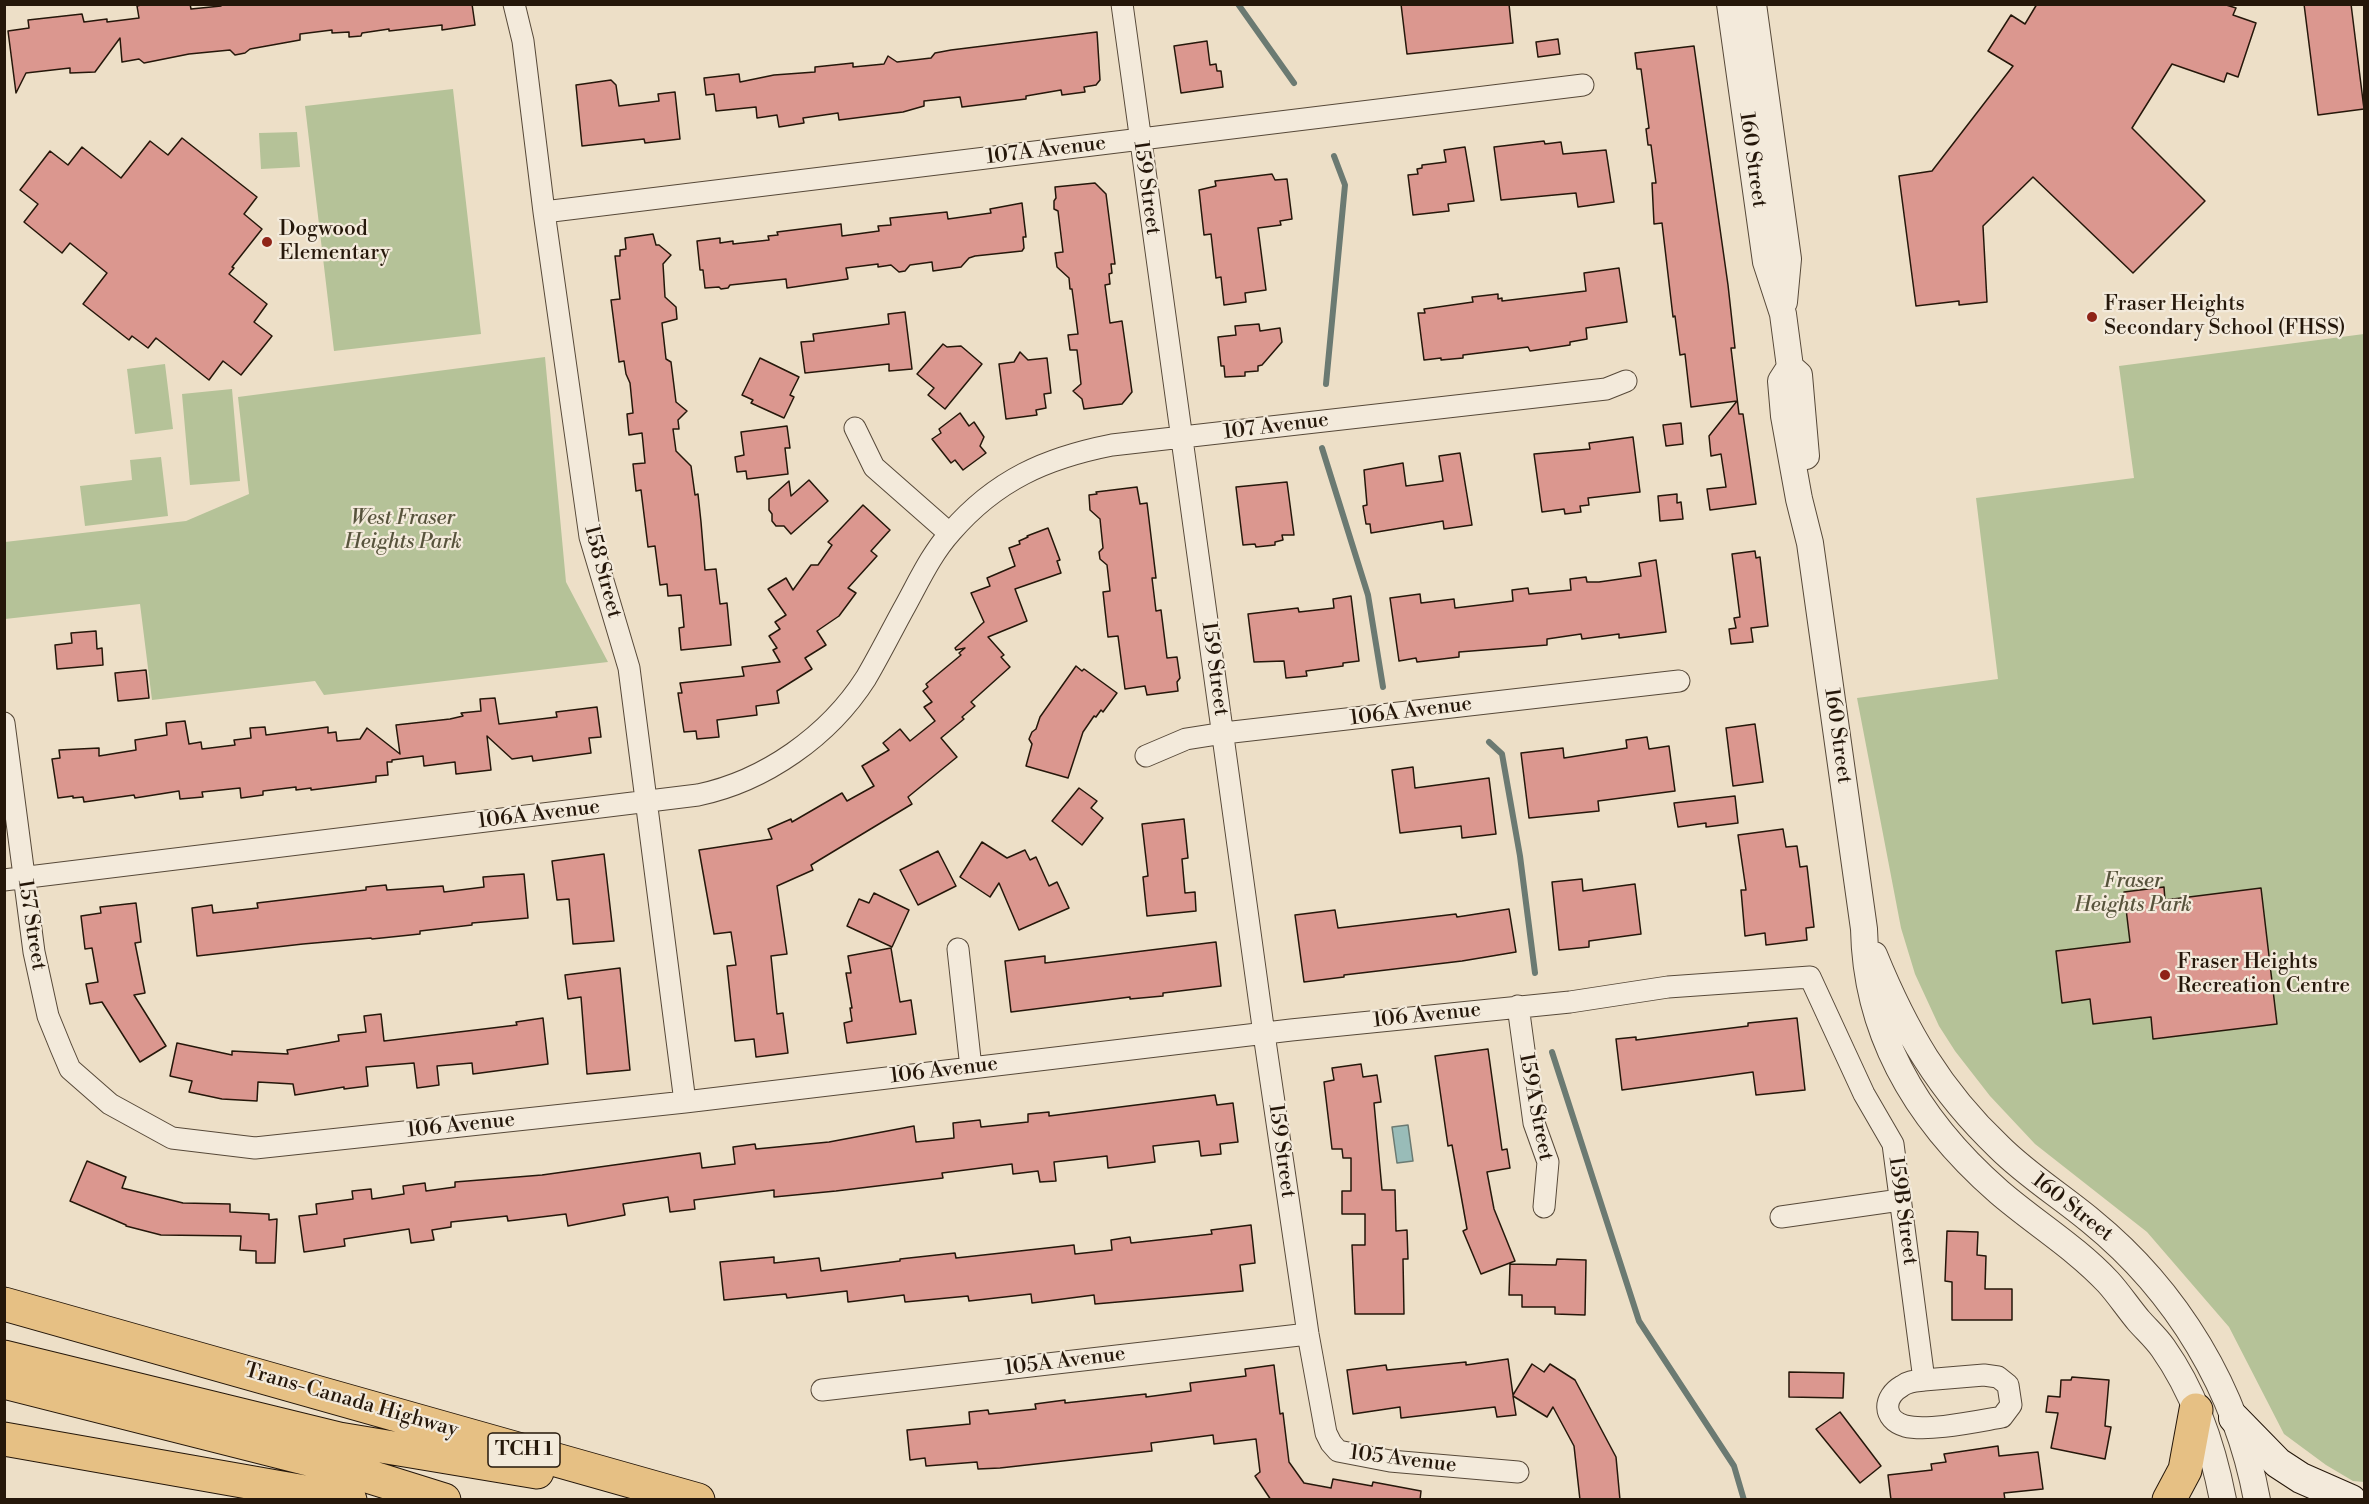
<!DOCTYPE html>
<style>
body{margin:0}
#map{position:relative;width:2369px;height:1504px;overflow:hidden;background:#eddfc7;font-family:"Libre Bodoni",serif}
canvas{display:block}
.frame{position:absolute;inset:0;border:6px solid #25170a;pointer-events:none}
</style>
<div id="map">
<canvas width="2369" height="1504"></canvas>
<div class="frame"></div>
</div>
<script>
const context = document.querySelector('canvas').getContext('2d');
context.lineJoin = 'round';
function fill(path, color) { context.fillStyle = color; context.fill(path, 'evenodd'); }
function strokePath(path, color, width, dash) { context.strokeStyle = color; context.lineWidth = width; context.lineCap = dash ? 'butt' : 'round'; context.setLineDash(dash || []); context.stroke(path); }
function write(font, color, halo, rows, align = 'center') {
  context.font = font + ' "Libre Bodoni",serif'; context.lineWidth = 4.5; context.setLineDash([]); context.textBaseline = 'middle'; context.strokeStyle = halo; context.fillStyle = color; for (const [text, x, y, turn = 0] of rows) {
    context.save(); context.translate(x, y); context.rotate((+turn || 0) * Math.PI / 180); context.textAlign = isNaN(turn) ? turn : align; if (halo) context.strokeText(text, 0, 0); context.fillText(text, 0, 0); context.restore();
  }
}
fill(new Path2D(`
 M453 89 481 334 334 351 305 106Z
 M297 132 300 167 261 169 259 133Z
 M2364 334V1482L2353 1481 2326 1465 2284 1434 2229 1327 2147 1232 2035 1144 1990 1096 1955 1051 1939 1026 1915 974 1901 928 1857 698 1998 679 1976 498 2134 478 2119 366Z
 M545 357 566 582 608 662 324 695 315 681 152 700 140 604 5 619V542L186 521 249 494 238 397Z
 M165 364 173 429 135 434 127 369Z
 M232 389 240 481 190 485 182 394Z
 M161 457 168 516 85 526 80 486 132 480 130 460Z`), '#b5c298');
const water = new Path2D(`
 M1408 1125 1413 1161 1397 1163 1392 1127Z`);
fill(water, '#99bcb8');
strokePath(water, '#6b7a72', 1.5);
strokePath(new Path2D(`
 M1238 4 1294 83
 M1326 384 1345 185 1334 156
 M1322 448 1368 595 1383 687
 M1489 742 1502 754 1520 856 1535 973
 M1552 1052 1639 1321 1734 1466 1744 1500`), '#6b7a72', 6);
const building = new Path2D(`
 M145 4H190L191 9 221 6V4H472L475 25 442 30V25L389 31V29L362 33 361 36 349 37V32L332 33V30L300 34V40L250 49 245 53 235 55 230 50 189 54 144 63 139 59 122 62 120 38 95 72 70 73V68L26 73 16 93 8 31 29 28 28 20 82 14 84 22 107 19V22L139 18 137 6Z
 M1401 4H1509L1513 43 1407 54Z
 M2037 4H2223L2236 8 2233 15 2256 23 2238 77 2227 73 2224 82 2172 64 2132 128 2205 201 2133 273 2033 177 1983 226 1987 302 1959 305V301L1916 306 1899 176 1932 171 2013 66 1988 51 2011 15 2025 24Z
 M2304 4H2351L2364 109 2318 115Z
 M1097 32 1100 80 1096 85 1084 87 1085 92 1062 95 1061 90 1026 96V99L962 107 960 97 924 101V106L903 112 839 120 838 113 803 118 804 123 779 127 777 115 757 118 756 107 716 111 714 94 706 95 704 78 739 74 740 82 774 75 815 72V67L853 63V67L884 64 888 56 897 62 931 58 935 53 951 50Z
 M1558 39 1560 54 1538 57 1536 42Z
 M1207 41 1210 65 1216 64 1217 71H1221L1223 87 1181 93 1174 46Z
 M1694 46 1728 285 1735 348H1731L1739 414H1743L1756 504 1710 510 1707 489 1726 487 1721 454 1711 456 1709 436 1737 401 1691 407 1685 354 1680 355 1675 316 1673 317 1662 223 1654 224 1652 183H1656L1651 145H1648L1646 129 1649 128 1641 69H1637L1635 53Z
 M611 80 616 85 619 106 659 101 658 94 675 92 680 139 645 143 644 139 582 146 576 85Z
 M182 138 257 197 244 214 262 229 232 267 234 268 229 274 267 304 254 322 272 336 241 375 223 361 209 380 156 338 148 348 132 336 129 340 83 304 107 273 70 243 62 253 24 222 38 204 20 190 50 151 68 165 82 147 121 178 150 141 168 155Z
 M1544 141 1545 144 1561 142 1563 154 1606 150 1614 202 1578 207 1576 193 1501 200 1494 147Z
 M1465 147 1474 201 1448 204 1449 211 1413 215 1408 175 1418 174 1417 169 1422 168V165L1446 162 1444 150Z
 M1272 174 1275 180 1287 179 1292 219 1280 221 1281 225 1258 228 1266 290 1245 293 1246 302 1224 305 1221 277 1216 278 1211 234 1204 235 1199 190 1216 186 1215 181Z
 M1095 183 1106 194 1115 264H1111L1112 273 1109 274 1110 284 1105 285 1110 323 1122 321 1132 392 1122 404 1084 409 1082 399 1073 391 1081 384 1077 350H1070L1068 335 1078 334 1072 289H1070L1069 278 1057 267 1055 253 1063 252 1058 211 1054 209V201L1056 198 1055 187Z
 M1022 203 1026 237H1023L1024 248 1022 251 975 256 969 258 961 267 933 271 932 262 910 265 905 271 899 272 891 265 878 267V264L846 268 848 279 787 288 786 279 730 285 728 288 721 289 719 287 705 288 703 270H700L697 241 720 238V243L733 241V244L769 240 768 236 778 235 777 232 841 224 842 236 879 231 878 226 891 225 890 218 947 212 948 219 991 213 990 209Z
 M653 234 656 245H659L671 255 663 264 665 297 676 307 677 319 662 323 666 359 671 362 676 402 687 411 678 420 679 429H673L676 451 691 466 695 495 698 494 701 522 705 570 716 569 720 604 727 603 731 645 681 650 679 628 684 627 681 595 668 596 667 584 660 585 655 546 648 547 641 490 636 491 633 464 645 463 642 433 629 435 627 414 633 413 630 383 626 374 624 361 619 362 611 300 620 299 615 256H620V250L626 249 625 238Z
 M1619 268 1627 322 1586 328 1587 339 1570 342V345L1530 351 1528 347 1463 355V358L1441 360V358L1424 360 1418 313H1425L1424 309 1473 302 1472 297 1498 294V299L1502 298V301L1586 291 1584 273Z
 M905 312 912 369 889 371V364L805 373 801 342 814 341 813 334 889 324 888 314Z
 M1259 324 1260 331 1280 328 1282 342 1262 365 1258 366V371L1245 372V376L1225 377 1224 366H1221L1218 337 1236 335 1235 326Z
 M943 344 947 347 961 346 982 364 945 409 928 395 934 388 917 374Z
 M1020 352 1028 360 1047 358 1051 393 1044 394 1046 408 1036 410 1037 415 1006 419 999 364 1014 362Z
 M760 358 799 377 790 395 794 397 784 418 751 403 753 400 742 395Z
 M960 413 969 426 974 422 984 437 980 446 986 453 963 470 955 460 951 463 932 439 941 433 939 429Z
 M1681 423 1683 444 1666 446 1663 425Z
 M787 426 790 448H785L788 474 747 479 746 471 737 472 735 457 744 455 741 432Z
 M1633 437 1640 492 1588 498 1589 505 1580 506 1581 512 1565 514 1564 509 1542 512 1534 454 1590 449 1589 443Z
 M1460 453 1472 525 1444 529 1443 521 1371 533 1370 524H1366L1363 506 1367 505 1364 470 1403 463 1406 486 1443 481 1439 456Z
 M809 480 828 501 791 534 784 526H776L772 521V514L769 510V499L789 481 791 496Z
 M1287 482 1294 535H1282L1283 540 1275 542V545L1256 547 1255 544 1243 545 1236 487Z
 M1137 487 1140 504 1147 503 1156 578H1152L1156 611 1161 610 1167 658 1177 657 1180 678 1177 682 1178 691 1147 695 1145 686 1125 689 1118 636 1108 637 1103 592 1110 591 1107 565 1100 559 1099 552 1103 548 1100 519 1090 510 1089 495 1097 494 1096 492Z
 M1677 494V503L1681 502 1683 519 1660 521 1658 496Z
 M863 505 890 530 871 551 877 556 848 588 856 593 839 616 817 631 826 645 805 658 812 669 777 691 779 703 756 706 757 715 717 720 719 737 697 739 696 731 684 732 678 693H682L680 683 744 676 742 667 780 662 773 650 777 648 769 636 780 629 775 622 786 615 768 589 786 578 793 590 811 565H818L832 545 828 542Z
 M1048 528 1060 560 1057 561 1061 573 1015 589 1027 621 988 637 1004 655 1001 657 1010 667 971 702 975 706 962 717 964 719 941 738 957 757 908 797 912 804 811 865 813 870 777 886 787 954 771 956 777 1014 783 1013 788 1053 756 1057 754 1039 735 1041 727 966 736 965 731 932 714 934 699 850 772 839 768 829 791 819 792 822 842 793 847 801 874 786 862 766 889 750 883 743 900 729 910 741 935 721 924 707 932 702 923 691 928 687 926 684 961 655 959 653 965 648 956 650 955 648 984 622 971 593 990 586 987 578 1015 566 1009 548 1020 544 1019 541 1028 537 1027 536Z
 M1755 551 1756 558 1760 557 1768 626 1751 628 1753 642 1731 644 1729 629 1736 628 1734 618 1740 617 1732 554Z
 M1656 560 1666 632 1619 638V634L1582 639 1581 634 1547 639V645L1459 652V657L1417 662 1416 658 1399 661 1390 598 1420 594 1421 603 1454 599 1455 608 1513 601 1512 590 1528 588 1529 594 1571 590 1570 579 1586 577 1587 582H1599L1641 576 1639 563Z
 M1351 596 1359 661 1343 663V666L1306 671 1307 676 1286 678 1284 661 1254 662 1248 614 1298 608 1299 612 1334 608 1333 599Z
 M96 631 97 649 102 648 103 665 57 669 55 645 72 643 71 633Z
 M1076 666 1082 671 1084 669 1117 693 1103 712 1101 710 1096 717 1094 716 1083 732 1068 778 1026 766 1032 744 1029 739 1032 732 1036 729 1040 717Z
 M146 670 149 698 118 701 115 673Z
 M495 698 499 724 557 717 556 712 597 707 601 737 589 738 591 753 533 761 532 756 512 759 487 736 491 770 456 774 455 762 424 766 423 756 392 760V762H387L388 775 376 776V782L311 790V788L296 790V787L263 791V795L241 798 240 788 202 792 203 797 180 799 179 791 135 798 134 795 84 802 83 797 73 798V796L58 798 52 759 60 758 59 750 99 748V756L136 750 135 740 167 735 166 723 185 721 189 744 201 742 202 749 235 745 234 740 251 738 250 728 265 727 266 735 328 727V733L336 732 337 741 360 739 367 728 400 754 396 725 450 719 463 716 461 713 481 711 480 699Z
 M1755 724 1763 782 1733 786 1726 728Z
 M1647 737 1649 749 1669 746 1675 791 1598 801 1599 811 1529 818 1521 753 1563 748 1564 758 1627 748 1626 740Z
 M1413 767 1415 788 1489 778 1496 834 1462 838 1461 826 1400 833 1392 770Z
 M1079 788 1097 801 1091 808 1103 818 1082 845 1052 821Z
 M1735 796 1738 823 1706 827V823L1678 827 1674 803Z
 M1184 819 1188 858 1182 859 1185 893 1195 892 1196 911 1147 916 1143 877 1148 876 1142 824Z
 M1783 829 1786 847 1797 846 1800 867 1807 866 1814 927 1806 928 1807 940 1766 945 1765 933 1745 936 1741 890H1746L1738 835Z
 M982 842 1007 858 1025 850 1030 860 1036 857 1049 886 1057 882 1069 908 1019 930 999 883 990 897 960 877Z
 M938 851 956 886 918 905 900 870Z
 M604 854 614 941 573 944 569 899 557 900 552 861Z
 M524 874 528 918 472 923V925L420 931V934L372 939 371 938 303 944 197 956 192 908 212 905 213 913 258 908 257 903 366 890V887L386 885 387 890 443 886 444 892 484 887 483 877Z
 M1582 879 1583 891 1635 884 1641 934 1589 941V947L1559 950 1552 882Z
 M2164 887 2165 900 2261 888 2277 1024 2153 1039 2151 1017 2093 1024 2090 999 2062 1003 2056 951 2130 942 2124 892Z
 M874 893 909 910 892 947 847 926 859 899 869 903Z
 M136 903 141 942 135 943 145 993 134 995 166 1046 140 1062 102 1002 90 1004 86 984 98 982 92 948 85 949 81 916 101 913 100 907Z
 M1509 909 1516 952 1462 961 1344 975V977L1304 982 1295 915 1335 910 1338 928 1456 914 1457 917Z
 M1216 942 1221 986 1163 993V996L1130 999V997L1011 1012 1005 961 1045 956V963Z
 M891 948 900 1002 911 1000 916 1034 847 1043 844 1023 852 1021 850 1008H852L846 973H851L848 956Z
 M620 968 630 1070 587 1074 581 997 568 999 565 975Z
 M381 1014 384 1041 517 1025 516 1022 543 1018 548 1064 473 1074 472 1063 437 1066 439 1085 417 1088 414 1063 366 1067 368 1086 344 1089V1087L295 1095 293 1084 258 1082 257 1101 222 1099 189 1092 192 1081 170 1076 177 1043 232 1055V1051L288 1054 287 1050 339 1041 338 1035 366 1032 364 1016Z
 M1797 1018 1805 1090 1756 1095 1753 1072 1622 1090 1616 1039 1636 1037V1040L1691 1033 1748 1026V1023Z
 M1488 1049 1502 1150 1507 1149 1510 1168 1487 1172 1494 1209 1515 1261 1481 1274 1463 1231 1467 1229 1452 1145 1448 1146 1435 1056Z
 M1361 1064 1363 1077 1377 1075 1381 1102 1374 1103 1382 1190H1395L1396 1231 1407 1230 1408 1259H1403L1404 1314H1355L1352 1245H1365V1214H1342V1191H1351V1158H1343L1342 1149H1332L1324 1082 1334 1080 1332 1068Z
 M1215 1095 1217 1105 1233 1103 1238 1142 1220 1144 1221 1154 1201 1156 1199 1141 1153 1146 1155 1162 1108 1168 1107 1156 1054 1162 1056 1181 1040 1182 1038 1171 1013 1174 1012 1164 942 1173 943 1178 836 1191 774 1197V1190L694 1200 695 1209 670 1212 668 1197 623 1204 625 1215 583 1223 568 1226 566 1214 508 1221 507 1216 451 1222V1227L432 1230 434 1240 411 1243 409 1229 344 1239 345 1246 304 1252 299 1216 317 1214 316 1204 353 1199 352 1191 371 1189 372 1199 404 1194 403 1186 425 1183 426 1191 455 1187V1182L542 1175 700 1153 702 1168 735 1164 733 1147 755 1144 756 1149 829 1142 914 1126 916 1142 954 1138 953 1123 980 1120 981 1127 1028 1122V1114L1049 1112V1116Z
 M87 1161 126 1177 122 1188 183 1203 230 1204V1212L269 1214V1220L277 1219 275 1263H256V1251L240 1250 241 1236 161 1235 126 1226V1225L70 1201Z
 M1251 1225 1255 1263 1240 1265 1243 1291 1095 1304 1094 1295 1032 1303 1031 1294 969 1301 968 1296 905 1302 904 1295 848 1302 847 1291 787 1298 786 1294 724 1300 720 1262 774 1257V1263L819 1258 821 1271 900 1261V1259L955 1253 956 1258 1074 1245 1075 1254 1112 1250 1111 1240 1130 1237 1131 1243 1212 1234 1211 1230Z
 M1947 1231 1978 1232 1977 1255 1986 1256 1985 1289H2012V1320H1952V1282L1945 1281Z
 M1557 1259 1586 1260 1585 1315 1555 1314V1307H1522V1295H1509L1510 1264 1556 1265Z
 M1508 1359 1513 1395 1532 1364 1544 1372 1550 1364 1575 1380 1616 1457 1620 1500H1580L1574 1446 1553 1407 1547 1417 1513 1396 1516 1415 1497 1417 1495 1407 1401 1418 1400 1407 1353 1414 1347 1370 1386 1365 1387 1370 1466 1362V1365Z
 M1274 1365 1280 1414 1283 1413 1289 1462 1304 1483 1331 1488 1333 1479 1372 1486 1373 1482 1421 1491 1420 1500H1271L1255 1476 1260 1472 1256 1439 1214 1444 1213 1435 1151 1443 1152 1451 1000 1468 978 1469 977 1462 926 1466 925 1458 910 1460 907 1430 970 1424 969 1412 988 1410 989 1414 1036 1409 1035 1404 1065 1400V1403L1146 1394V1397L1191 1391 1190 1383 1246 1376 1245 1369Z
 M1789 1372 1844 1373 1843 1398 1789 1397Z
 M2072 1377 2109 1380 2105 1426 2111 1427 2105 1459 2051 1448 2058 1413 2046 1412 2048 1396 2060 1397 2061 1380H2071Z
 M1840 1412 1881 1466 1860 1483 1816 1429Z
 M1998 1446 1999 1456 2038 1452 2043 1489 2004 1493 2005 1500H1891L1888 1475 1932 1470 1931 1464 1946 1462 1944 1454Z`);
fill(building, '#db978f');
strokePath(building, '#25170a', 1.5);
const minor = new Path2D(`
 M514 4 523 41 544 212 590 537 629 668 685 1102
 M1122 4 1264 1034 1308 1334 1326 1433 1331 1443 1338 1451 1390 1461 1518 1472
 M544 212 1583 85
 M855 428 874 467 949 533
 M4 723 34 952 48 1016 61 1048 70 1069 110 1104 172 1138 255 1148 685 1102 1291 1030 1570 1002 1668 987 1810 977 1864 1094 1893 1144 1924 1380C1917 1381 1908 1381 1902 1386 1883 1397 1882 1419 1905 1426 1928 1432 1978 1421 2002 1417L2011 1405 2008 1385 1998 1377 1984 1375 1924 1380
 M1146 756 1186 739 1224 733 1679 681
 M4 880 698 795C765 781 829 736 866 678 879 656 891 632 903 610 918 583 931 554 951 532 996 480 1046 458 1112 445L1606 389 1626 381
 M958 949 971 1068
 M1518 1006 1534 1123 1548 1162 1544 1207
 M1781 1217 1900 1200
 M822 1390 1308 1334`);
const tertiary = new Path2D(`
 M1730 4 1766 262 1783 314 1790 367 1781 381 1784 416 1799 499 1810 543 1864 929C1866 1036 1920 1123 1999 1192 2035 1223 2075 1247 2108 1282 2119 1294 2128 1308 2139 1321 2147 1330 2156 1338 2163 1348 2194 1392 2213 1448 2223 1500
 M1753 4 1788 259 1784 302
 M1790 367 1799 375 1806 456
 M1874 955C1905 1031 1939 1090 1999 1147 2027 1175 2061 1196 2091 1221 2177 1291 2237 1390 2257 1500`);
const secondary = new Path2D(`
 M2234 1418 2278 1463 2301 1478 2351 1500`);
const motorway = new Path2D(`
 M4 1304 698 1500
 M4 1357 339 1439 537 1472
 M4 1382 332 1465 444 1500
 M4 1439 350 1500
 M2169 1500 2185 1470 2196 1410`);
strokePath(minor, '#574939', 23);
strokePath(tertiary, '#574939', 28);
strokePath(secondary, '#25170a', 32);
strokePath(motorway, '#25170a', 35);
strokePath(minor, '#f3eadb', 21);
strokePath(tertiary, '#f3eadb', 26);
strokePath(secondary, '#f3eadb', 30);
strokePath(motorway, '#e6c084', 33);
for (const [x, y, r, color] of [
 [267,242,6,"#8f2418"],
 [2092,317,6,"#8f2418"],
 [2165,975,6,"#8f2418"]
]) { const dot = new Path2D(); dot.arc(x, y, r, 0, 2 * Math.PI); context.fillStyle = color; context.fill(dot); strokePath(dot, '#f3eadb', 2); }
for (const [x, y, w] of [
 [524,1450,72]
]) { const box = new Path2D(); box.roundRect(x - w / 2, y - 17, w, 34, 4.5); context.fillStyle = '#f3eadb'; context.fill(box); strokePath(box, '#25170a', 1.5); }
write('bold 20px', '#25170a', null, [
 ["TCH 1",524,1450]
]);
write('21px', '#25170a', '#f3eadb', [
 ["107A Avenue",1046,151,-7],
 ["160 Street",1752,160,82],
 ["159 Street",1146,188,82],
 ["107 Avenue",1276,427,-7],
 ["158 Street",602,572,75],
 ["159 Street",1214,669,82],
 ["106A Avenue",1411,712,-7],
 ["160 Street",1837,736,82],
 ["106A Avenue",539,815,-7],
 ["157 Street",31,925,81],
 ["106 Avenue",1427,1016,-6],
 ["106 Avenue",944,1071,-7],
 ["159A Street",1535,1107,79],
 ["106 Avenue",461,1126,-6],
 ["159 Street",1281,1151,82],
 ["160 Street",2072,1208,38],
 ["159B Street",1902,1211,82],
 ["105A Avenue",1065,1362,-7],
 ["Trans-Canada Highway",351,1401,16],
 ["105 Avenue",1403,1460,7]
]);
write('21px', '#25170a', '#f3eadb', [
 ["Dogwood",279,230],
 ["Elementary",279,254],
 ["Fraser Heights",2104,305],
 ["Secondary School (FHSS)",2104,329],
 ["Fraser Heights",2177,963],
 ["Recreation Centre",2177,987]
], 'left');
write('italic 21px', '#57533c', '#f3eadb', [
 ["West Fraser",403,519],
 ["Heights Park",403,543],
 ["Fraser",2133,882],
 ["Heights Park",2133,906]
]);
</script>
